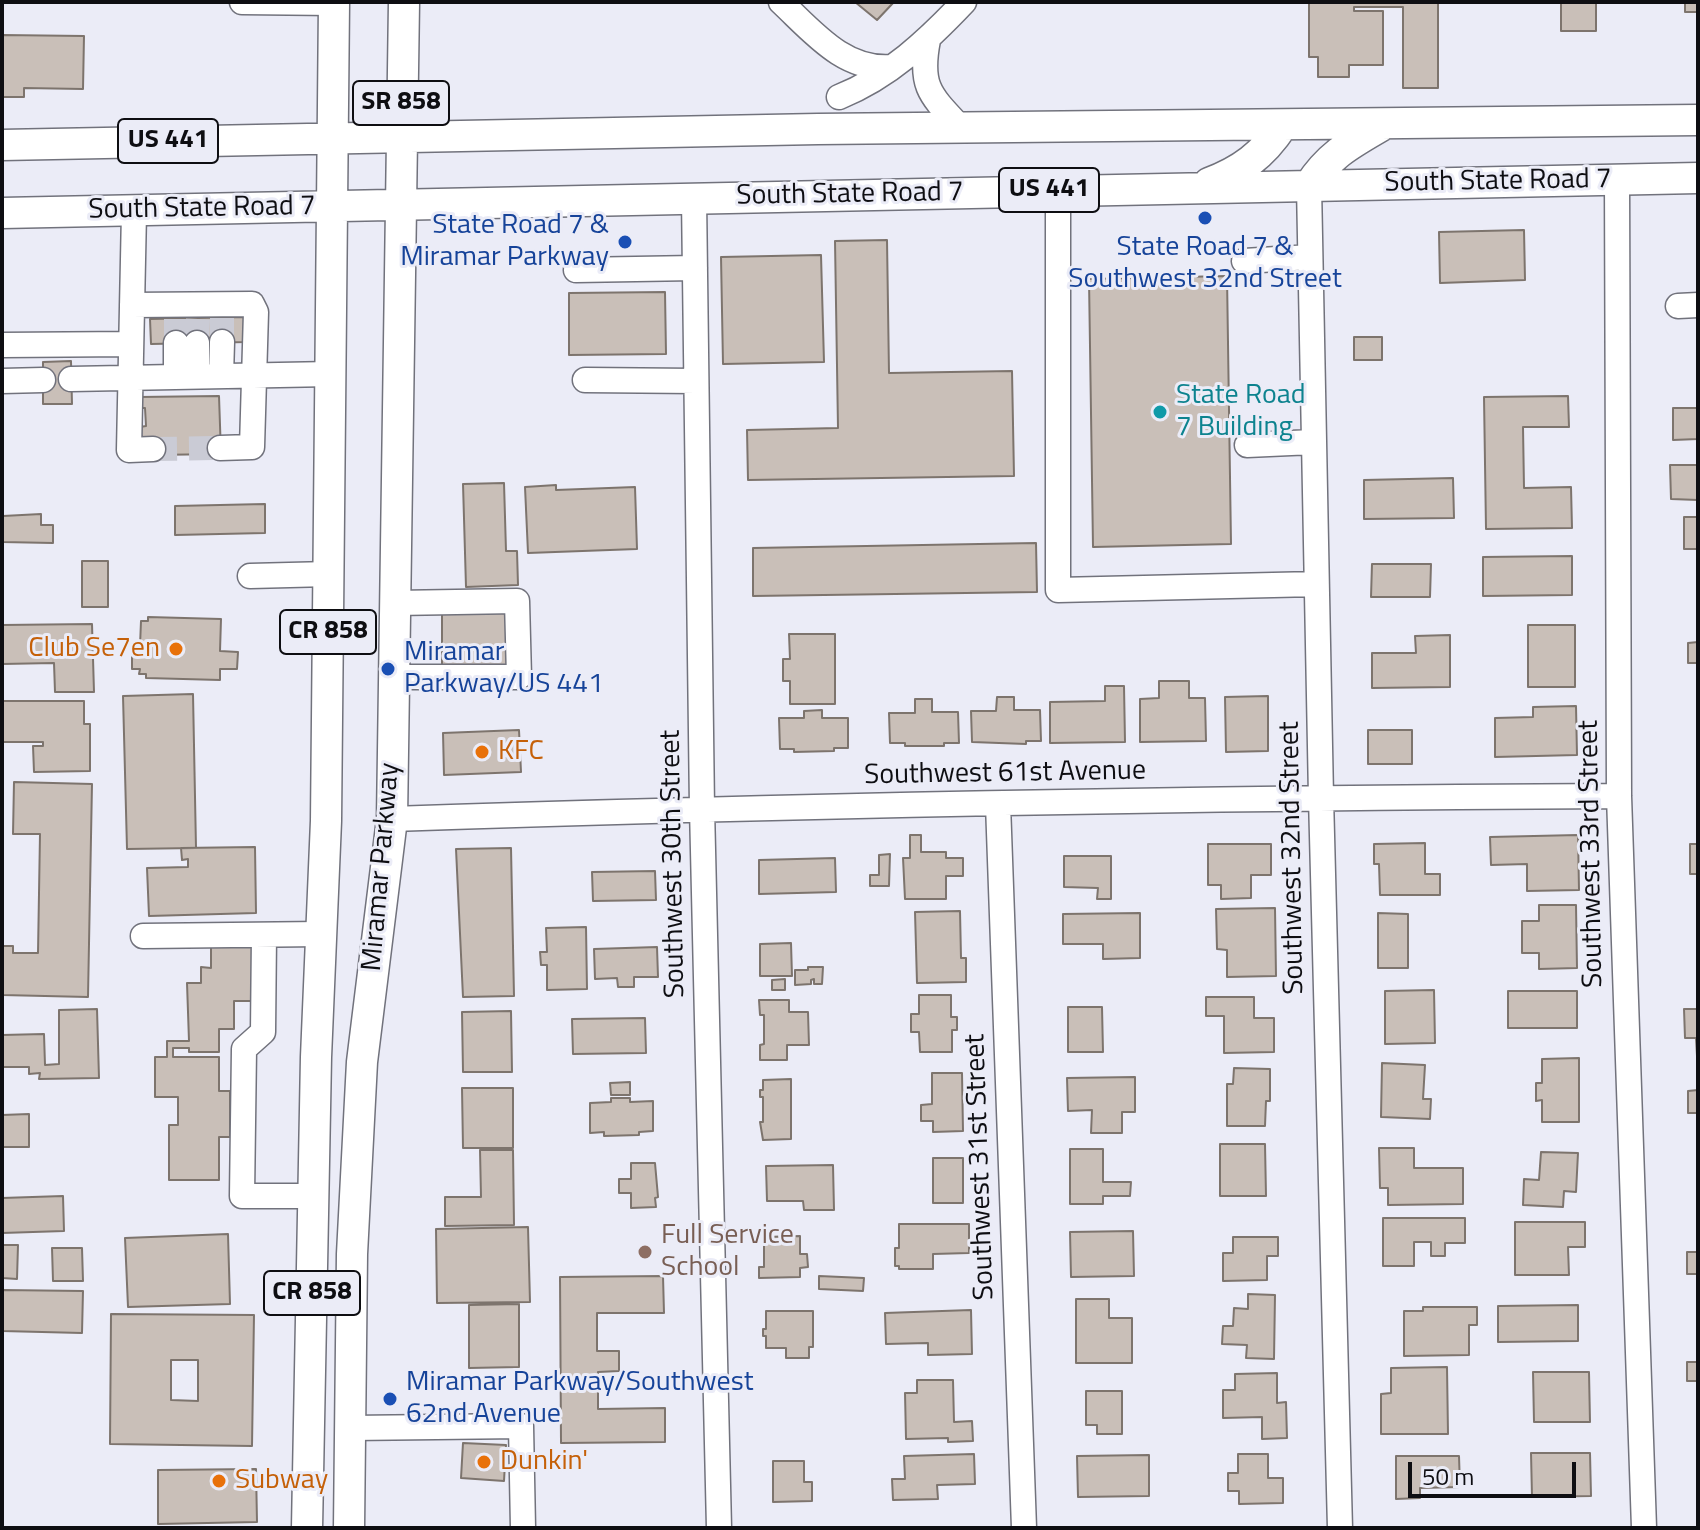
<!DOCTYPE html>
<style>
body{margin:0}
#map{position:relative;width:1700px;height:1530px;overflow:hidden;background:#ebecf7;font-family:"Titillium Web",sans-serif}
canvas{display:block}
.frame{position:absolute;inset:0;border:4px solid #0e0e12;pointer-events:none}
.scale{position:absolute;left:1408px;top:1462px;width:168px;height:36px;box-sizing:border-box;border:4px solid #0e0e12;border-top:0;padding-left:10px;font-size:24px;line-height:28px;white-space:nowrap;color:#0e0e12;-webkit-text-stroke:6px #ebecf7;paint-order:stroke}
</style>
<div id="map">
<canvas width="1700" height="1530"></canvas>
<div class="frame"></div>
<div class="scale">50 m</div>
</div>
<script>
const context = document.querySelector('canvas').getContext('2d');
context.lineJoin = 'round';
function fill(path, color) { context.fillStyle = color; context.fill(path, 'evenodd'); }
function strokePath(path, color, width, dash) { context.strokeStyle = color; context.lineWidth = width; context.lineCap = dash ? 'butt' : 'round'; context.setLineDash(dash || []); context.stroke(path); }
function write(font, color, halo, rows, align = 'center') {
  context.font = font + ' "Titillium Web",sans-serif'; context.lineWidth = 6; context.setLineDash([]); context.textBaseline = 'middle'; context.strokeStyle = halo; context.fillStyle = color; for (const [text, x, y, turn = 0] of rows) {
    context.save(); context.translate(x, y); context.rotate((+turn || 0) * Math.PI / 180); context.textAlign = isNaN(turn) ? turn : align; if (halo) context.strokeText(text, 0, 0); context.fillText(text, 0, 0); context.restore();
  }
}
const building = new Path2D(`
 M855 2H894L877 20Z
 M1309 2H1438V88H1403V7H1354V11H1383V65H1349V77H1318V57H1309Z
 M1561 2H1596V31H1561Z
 M1685 2H1698V12H1685Z
 M2 35 84 36 83 89 24 88V97H3L2 103Z
 M1524 230 1525 280 1440 283 1439 232Z
 M887 240 889 373 1012 371 1014 476 748 480 747 430 838 428 835 241Z
 M821 255 824 362 723 364 721 257Z
 M1227 276 1231 544 1093 547 1089 279Z
 M665 292 666 354 569 355V293Z
 M246 317 247 342 151 344 150 319Z
 M1354 337H1382V360H1354Z
 M71 361 72 404H43V362Z
 M219 396 221 454 153 455 140 438V427L146 426 145 408H139V397Z
 M1568 396 1569 427H1523L1524 488 1571 487 1572 528 1486 529 1484 397Z
 M1673 408H1698V439L1673 440Z
 M1670 465H1698V500L1671 499Z
 M1453 478 1454 518 1364 519V480Z
 M504 483 506 551H517L518 585 466 587 463 484Z
 M556 485V490L635 487 637 549 528 553 525 487Z
 M2 490 3 516 41 514V525H53V543L2 542Z
 M265 504V533L175 535V506Z
 M1684 517H1698V549H1684Z
 M1036 543 1037 592 753 596V548Z
 M1572 556V595L1483 596V557Z
 M82 561H108V607H82Z
 M1372 564H1431L1430 597H1371Z
 M442 609H508V667H442Z
 M148 617 221 619 220 651 238 652 237 669H220V680L146 678V674H139L140 669H132V646H140L141 621H148Z
 M92 624 94 692H55L54 663 2 664V625Z
 M1528 625H1575V687H1528Z
 M789 634H835V704H790V681H783V659H790Z
 M1450 635V687L1372 688V653H1416L1415 636Z
 M1698 642V663H1688V643Z
 M1159 681H1189V698H1205L1206 741 1140 742V699L1159 698Z
 M1105 686H1124L1125 742 1050 743V702L1105 701Z
 M193 694 196 848 127 849 123 696Z
 M1268 696V751L1226 752 1225 697Z
 M997 697H1014V710H1040L1041 741H1026V744L972 742 971 711H996Z
 M915 699H932V712H958L959 743H944V746H905V743H890L889 713H915Z
 M2 701H84V724H90V771L34 772 33 746H43V742H2Z
 M1576 706 1577 755 1495 757V718L1533 717V707Z
 M822 710V718H848V748H834V751L794 752V749H780L779 718H804V711Z
 M519 730 521 772 444 775 443 733Z
 M1368 730H1412V764H1368Z
 M14 782 92 784 88 997 2 995V946H13V953H38L40 834H13Z
 M910 835H921V852H946V858H963V876H946V899H905L903 858H910Z
 M1578 835 1579 890 1527 891V864L1491 865 1490 837Z
 M1425 843V874H1440V895H1380L1379 864H1374V844Z
 M1208 844H1271V875H1251V898L1221 899V885H1208Z
 M1690 844H1698V874H1690Z
 M255 847 256 913 149 916 147 868 188 867V859L182 860 181 848Z
 M511 848 514 996 463 997 456 849Z
 M890 854 889 886H870V875H879V855Z
 M1064 856H1111V899H1097L1098 888 1064 887Z
 M835 858 836 892 759 894V860Z
 M655 871 656 900 593 901 592 872Z
 M1539 905H1576L1577 968 1539 969V953H1522V921H1539Z
 M1275 908 1276 976 1227 977V950L1217 949 1216 909Z
 M960 911 961 958H966V982L917 983 915 912Z
 M1140 913V958L1103 959V944H1063V914Z
 M1378 913 1408 914V968H1378Z
 M586 927 587 989 547 990V965H541L540 952H547L546 928Z
 M211 938H252V1001H234V1029H219V1052H189V1048H173V1057H219V1091H230V1137H219V1180H169V1125H178V1097H155V1057H167V1041H189L187 983H201V967L211 968Z
 M791 943 792 976H760V944Z
 M657 947 658 977H634V987H618L617 978 595 979 594 949Z
 M808 967H823L822 984H814V979L811 980V984L795 985V970H808Z
 M785 979V990H772V980Z
 M1434 990 1435 1043 1385 1044V991Z
 M1508 991H1577V1028H1508Z
 M919 995H951V1017H957V1030H952V1052H920L919 1032H911V1014H919Z
 M1206 997H1254V1018H1274V1052L1224 1053V1016H1206Z
 M759 1000H789V1012H808L809 1045H787V1060H760V1045L764 1044V1015H760Z
 M1068 1007H1102L1103 1052H1068Z
 M97 1009 99 1078 39 1079 40 1073 29 1074V1067H2V1035L44 1034 45 1065 59 1064V1010Z
 M1684 1009H1698V1074L1696 1038H1685Z
 M511 1011 512 1072H463L462 1012Z
 M645 1018 646 1053 573 1054 572 1019Z
 M1579 1058V1122H1542V1100L1536 1101V1083H1542V1059Z
 M1382 1063 1425 1065 1423 1099H1431L1430 1119 1381 1117Z
 M1234 1068 1270 1069V1101H1266L1265 1126H1227V1084H1233Z
 M932 1073H962L963 1131 933 1132V1121H921V1105L932 1104Z
 M1135 1077V1112H1122V1133H1091L1092 1110 1068 1111 1067 1078Z
 M791 1079V1139L763 1140 760 1122H763V1097H760V1090H763V1080Z
 M630 1082V1095H611L610 1083Z
 M462 1088H513V1148H463Z
 M1698 1090V1132H1697V1113H1688V1091Z
 M611 1098H630V1102L653 1101V1131L639 1132V1135L604 1136V1132L590 1133V1103L611 1102Z
 M29 1114V1147H2V1115Z
 M1220 1144H1265L1266 1196H1220Z
 M1379 1148H1414V1168H1463V1204L1388 1205V1188H1380Z
 M1070 1149H1103V1182H1131L1130 1196H1103V1204H1070Z
 M480 1150H513L514 1225 445 1226V1197H481Z
 M1541 1152 1578 1153 1576 1192 1564 1191 1563 1207 1523 1205 1524 1179 1539 1180Z
 M933 1158H963V1203H933Z
 M631 1163H655L658 1197 655 1198 656 1207 631 1208V1193H619V1179H631Z
 M833 1165 834 1210H804L803 1201H767L766 1166Z
 M63 1196 64 1231 2 1233V1198Z
 M1383 1218H1465V1243H1445V1256H1431V1242H1414V1266H1383Z
 M1515 1222H1585V1247H1568L1569 1275H1515Z
 M899 1224H969V1253L933 1254V1269H899V1266H895V1248H899Z
 M528 1227 530 1302 437 1303 436 1229Z
 M1133 1231 1134 1276 1071 1277 1070 1232Z
 M228 1234 230 1304 128 1307 125 1238Z
 M800 1236V1254H807L808 1267 800 1268V1277L759 1278V1267H764V1237Z
 M1233 1237H1278V1256H1267V1280L1223 1281V1253H1233Z
 M2 1245H18L17 1279 2 1278Z
 M52 1248H82L83 1281H53Z
 M1687 1252H1698V1274H1687Z
 M663 1276 664 1313H597V1351H619V1371L598 1372V1409L665 1408V1442L561 1443 560 1277Z
 M819 1276 864 1278 863 1291 819 1289Z
 M2 1290 83 1291 82 1333 2 1331Z
 M1248 1294 1275 1295 1274 1359 1246 1358 1247 1345 1222 1344 1223 1326H1233L1234 1308 1248 1309Z
 M1076 1299H1109V1318H1132V1363H1076Z
 M519 1304V1367L469 1368V1305Z
 M1578 1305V1341L1498 1342V1306Z
 M1423 1307H1477V1325H1469V1355L1404 1356V1311H1423Z
 M971 1310 972 1354 928 1355V1343L886 1344 885 1313Z
 M766 1311H813V1347H809V1358H786V1348H766V1336H763V1329H766Z
 M111 1314 254 1315 252 1446 110 1444ZM171 1360H198V1401L171 1400Z
 M1697 1347 1698 1381H1687V1362H1697Z
 M1447 1367 1448 1434H1381V1394L1391 1393V1368Z
 M1533 1372H1589L1590 1422H1534Z
 M1277 1373V1403L1286 1402 1287 1438 1262 1439V1417L1223 1418V1390H1235V1374Z
 M917 1380H953L954 1422 972 1421 973 1441 948 1442V1438L906 1439 905 1393H917Z
 M1086 1391H1122V1434H1097V1425H1086Z
 M463 1443 506 1445 504 1481 461 1478Z
 M1531 1453H1590L1591 1496 1532 1497Z
 M974 1454 975 1484 937 1485 938 1499 893 1500 892 1479H905L904 1456Z
 M1238 1454H1268V1478H1283V1503L1239 1504V1491H1228V1473H1238Z
 M1149 1455V1496L1078 1497 1077 1456Z
 M1396 1456H1459L1460 1487 1420 1488V1498L1396 1499Z
 M773 1461H804V1482H812V1501L773 1502Z
 M256 1469 257 1522 158 1524V1470Z`);
fill(building, '#c9bfb8');
strokePath(building, '#7d746d', 2);
strokePath(new Path2D(`
 M222 342V317
 M176 343V318
 M197 343 198 318
 M153 449 220 448`), '#cacbd5', 24, [24, 12]);
const minor = new Path2D(`
 M242 2 334 3
 M781 2C813 32 844 71 892 67
 M928 40C919 86 930 95 960 127
 M839 97C889 77 928 40 964 2
 M1617 179 1619 796 1644 1528
 M1309 186 1321 797 1340 1528
 M1058 190V590L1316 584
 M694 198 702 808 719 1528
 M134 212 129 450 153 449
 M1244 261 1310 257
 M576 270 695 268
 M132 305 252 304 256 312 252 447 220 448
 M1678 306 1698 305
 M2 345 131 344
 M197 376V343
 M221 376 222 342
 M176 377V343
 M71 379 331 374
 M585 380 696 381
 M2 381 43 380
 M1247 445 1313 442
 M250 576 329 574
 M394 677H519L517 601 395 603
 M998 804 1024 1528
 M392 819C801 805 1210 798 1619 796
 M264 935 263 1032 244 1049 242 1196H314
 M143 936 321 934
 M351 1428 521 1426 523 1528`);
const major = new Path2D(`
 M2 145 818 129 1698 120
 M1209 183C1241 171 1263 155 1282 126
 M1309 186C1329 155 1350 144 1381 126
 M2 213 1698 178
 M307 1528 316 1057 326 821 334 2
 M349 1528 352 1254 362 1062 392 819 404 2`);
strokePath(minor, '#71727c', 27);
strokePath(major, '#71727c', 33);
strokePath(minor, '#fff', 24);
strokePath(major, '#fff', 30);
for (const [x, y, r, color] of [
 [1205,218,8,"#1a4fb4"],
 [625,242,8,"#1a4fb4"],
 [1160,412,8,"#0f9aa8"],
 [176,649,8,"#e8710a"],
 [388,669,8,"#1a4fb4"],
 [482,752,8,"#e8710a"],
 [645,1252,8,"#8d6e63"],
 [390,1399,8,"#1a4fb4"],
 [484,1462,8,"#e8710a"],
 [219,1481,8,"#e8710a"]
]) { const dot = new Path2D(); dot.arc(x, y, r, 0, 2 * Math.PI); context.fillStyle = color; context.fill(dot); strokePath(dot, '#ebecf7', 3); }
for (const [x, y, w] of [
 [401,103,96],
 [168,141,100],
 [1049,190,100],
 [328,632,96],
 [312,1293,96]
]) { const box = new Path2D(); box.roundRect(x - w / 2, y - 22, w, 44, 6); context.fillStyle = '#ebecf7'; context.fill(box); strokePath(box, '#0e0e12', 2); }
write('bold 26px', '#0e0e12', null, [
 ["SR 858",401,103],
 ["US 441",168,141],
 ["US 441",1049,190],
 ["CR 858",328,632],
 ["CR 858",312,1293]
]);
write('28px', '#0e0e12', '#ebecf7', [
 ["South State Road 7",1498,182,-1],
 ["South State Road 7",850,195,-1],
 ["South State Road 7",202,209,-1],
 ["Southwest 61st Avenue",1005,774,-1],
 ["Southwest 33rd Street",1592,854,-91],
 ["Southwest 32nd Street",1293,858,-91],
 ["Southwest 30th Street",674,864,-91],
 ["Miramar Parkway",382,867,-85],
 ["Southwest 31st Street",981,1167,-92]
]);
write('28px', '#164399', '#ebecf7', [
 ["State Road 7 &",609,226,"right"],
 ["Miramar Parkway",609,258,"right"],
 ["State Road 7 &",1205,248,"center"],
 ["Southwest 32nd Street",1205,280,"center"],
 ["Miramar",404,653],
 ["Parkway/US 441",404,685],
 ["Miramar Parkway/Southwest",406,1383],
 ["62nd Avenue",406,1415]
], 'left');
write('28px', '#0d838f', '#ebecf7', [
 ["State Road",1176,396],
 ["7 Building",1176,428]
], 'left');
write('28px', '#c56008', '#ebecf7', [
 ["Club Se7en",160,649,"right"],
 ["KFC",498,752],
 ["Dunkin'",500,1462],
 ["Subway",235,1481]
], 'left');
write('28px', '#785e54', '#ebecf7', [
 ["Full Service",661,1236],
 ["School",661,1268]
], 'left');
</script>
